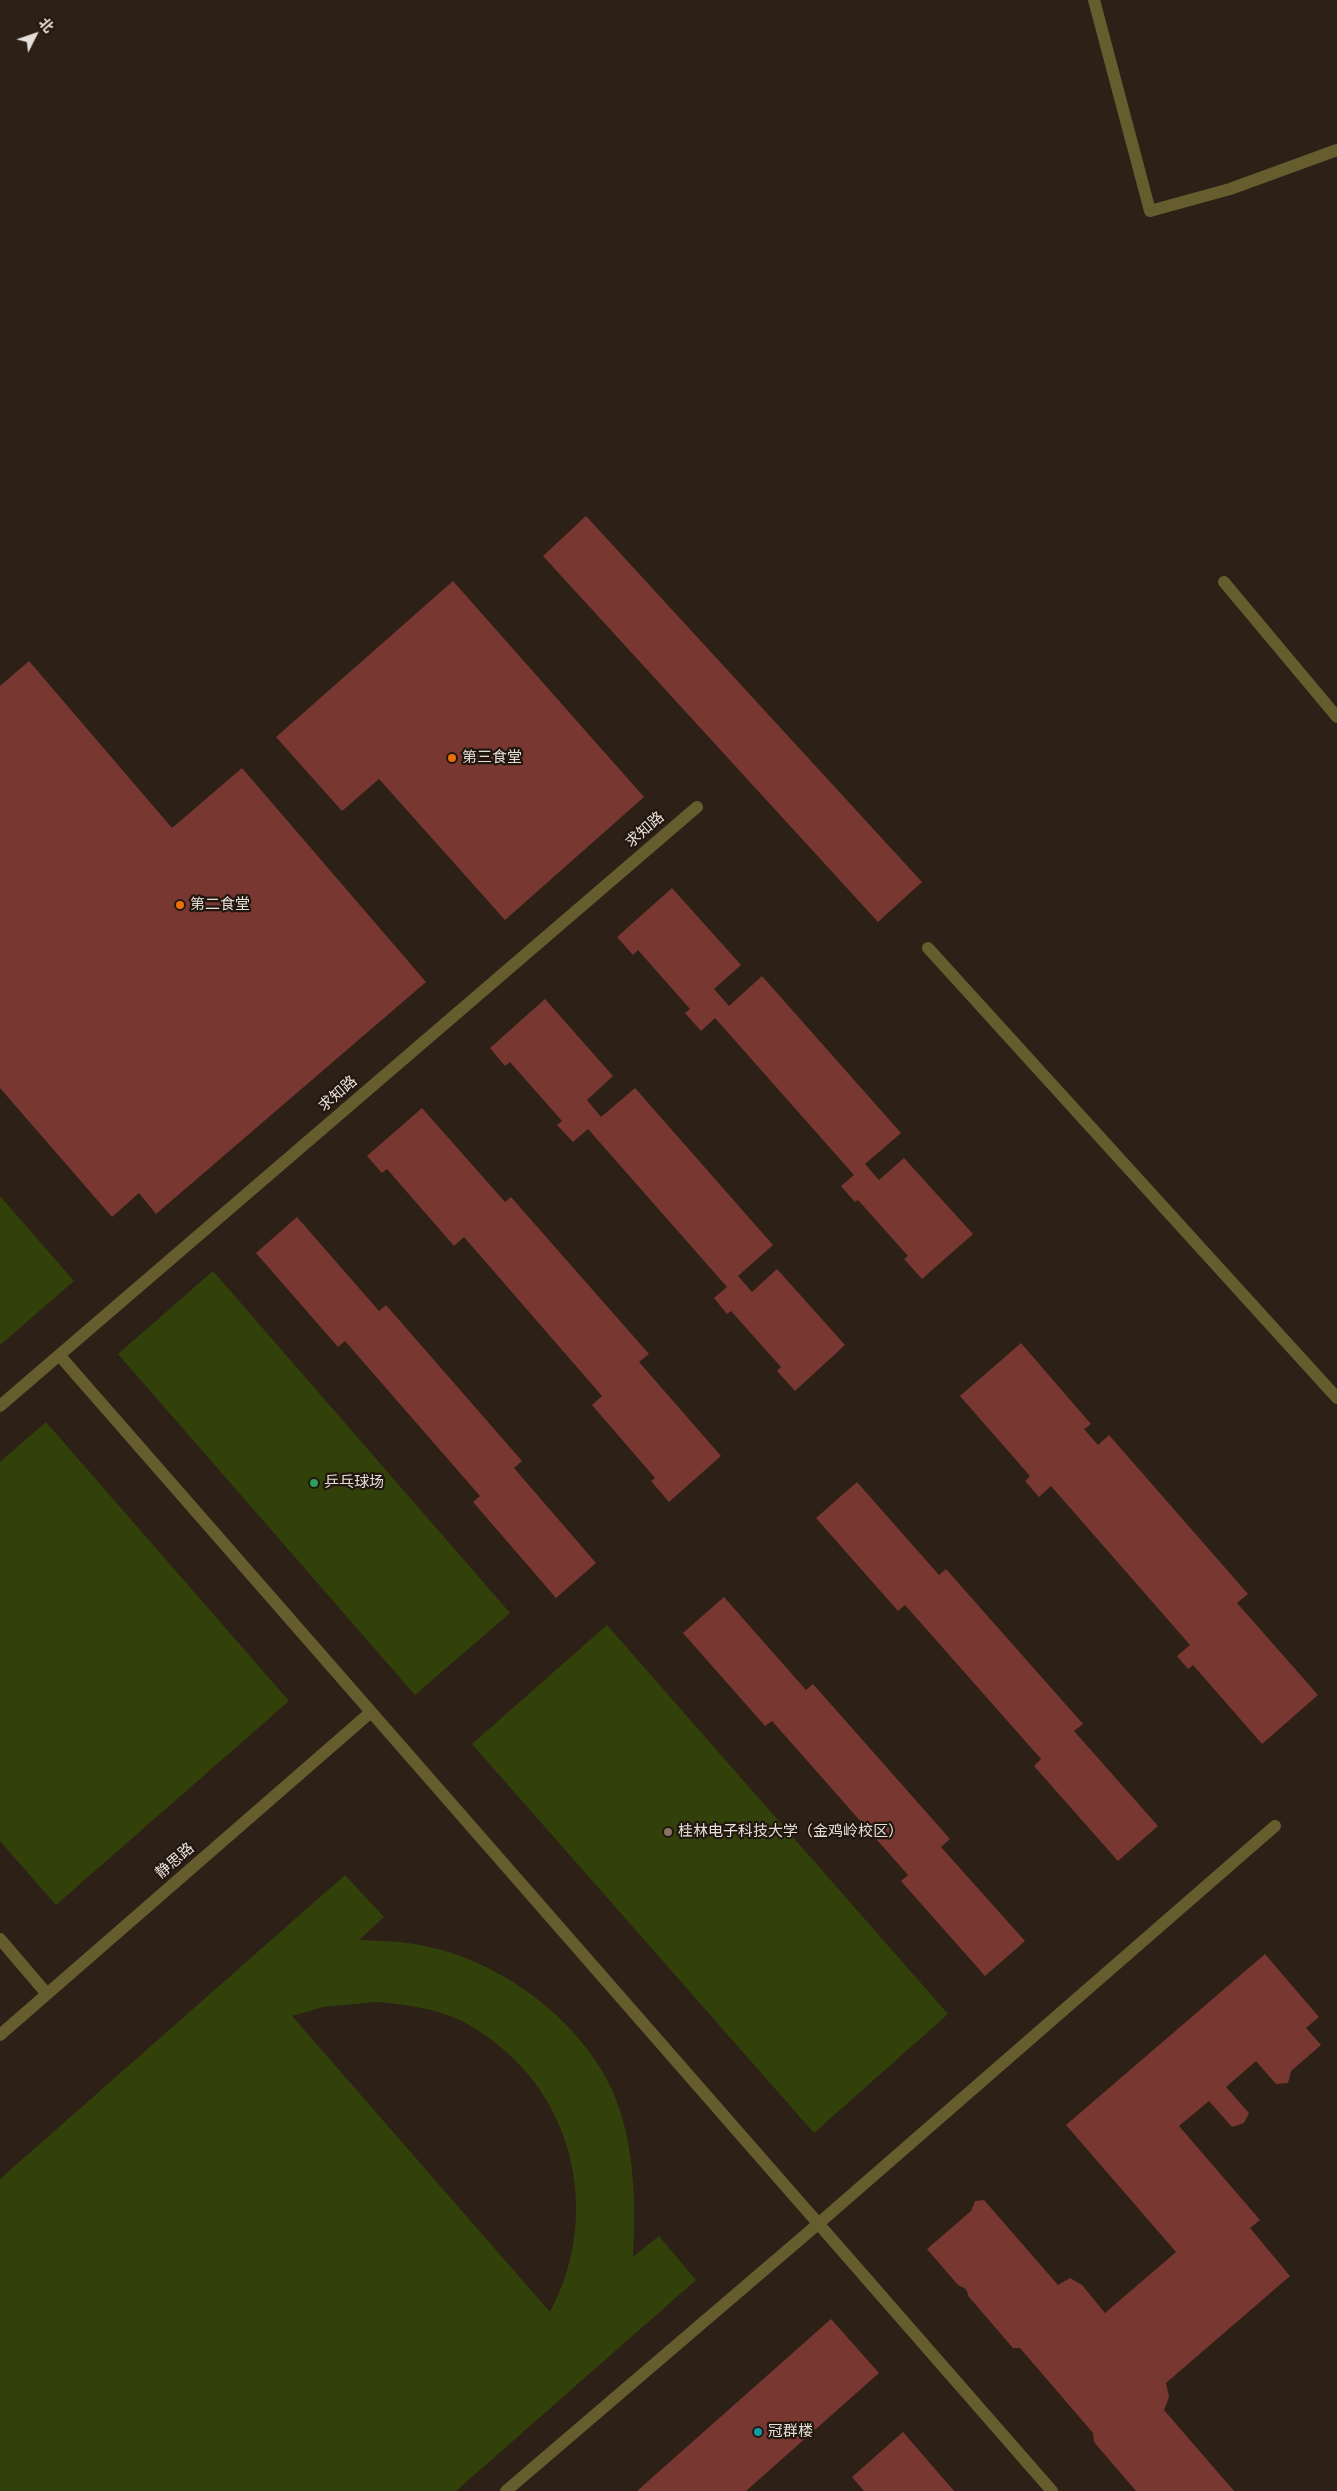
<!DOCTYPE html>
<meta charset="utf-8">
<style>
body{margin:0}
#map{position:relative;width:1337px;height:2491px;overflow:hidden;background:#2c2017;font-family:"IBM Plex Serif","Noto Sans SC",serif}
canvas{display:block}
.north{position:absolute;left:10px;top:10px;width:50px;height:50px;-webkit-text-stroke:4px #22170e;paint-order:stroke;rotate:49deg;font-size:14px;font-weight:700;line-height:20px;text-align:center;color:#e7dfd9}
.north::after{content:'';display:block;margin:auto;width:18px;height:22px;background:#e7dfd9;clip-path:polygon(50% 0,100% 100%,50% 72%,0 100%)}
</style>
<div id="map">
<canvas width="1337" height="2491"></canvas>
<div class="north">北</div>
</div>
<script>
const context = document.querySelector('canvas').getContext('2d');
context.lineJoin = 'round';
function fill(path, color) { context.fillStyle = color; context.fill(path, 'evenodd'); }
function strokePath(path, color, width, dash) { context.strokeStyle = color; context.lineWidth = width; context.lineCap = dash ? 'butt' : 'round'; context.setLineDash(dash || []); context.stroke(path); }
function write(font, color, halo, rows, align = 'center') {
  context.font = font + ' "IBM Plex Serif","Noto Sans SC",serif'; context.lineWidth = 4.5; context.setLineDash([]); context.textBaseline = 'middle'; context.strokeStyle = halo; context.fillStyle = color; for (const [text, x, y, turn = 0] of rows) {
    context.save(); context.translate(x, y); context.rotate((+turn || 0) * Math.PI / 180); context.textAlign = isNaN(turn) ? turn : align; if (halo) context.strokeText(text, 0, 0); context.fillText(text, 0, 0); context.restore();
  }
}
fill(new Path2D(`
 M0 1196 74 1281 0 1345Z
 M213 1271 510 1613 415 1695 118 1354Z
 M46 1422 289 1701 56 1905 0 1841V1462Z
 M607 1625 948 2014 814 2133 472 1744Z
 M345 1875 384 1917 359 1940C379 1941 400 1941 420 1945 498 1959 580 2018 613 2092 635 2143 636 2203 633 2257L659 2236 696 2280 456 2491H0V2179ZM376 2002C401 2004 426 2007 450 2016 476 2026 499 2044 518 2063 582 2130 594 2230 550 2312L292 2016 323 2007Z`), '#324109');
fill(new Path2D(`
 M586 516 922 882 878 922 543 556Z
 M453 581 644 797 505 920 379 779 342 811 276 737Z
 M29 661 172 828 242 768 426 982 156 1214 139 1193 112 1217 0 1088V686Z
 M672 888 741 965 714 989 729 1006 762 976 901 1133 865 1164 879 1180 904 1158 973 1234 922 1279 904 1259 908 1256 858 1200 855 1202 841 1186 854 1175 715 1018 701 1031 685 1013 690 1009 638 950 633 955 617 937Z
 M545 999 613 1076 587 1100 601 1117 635 1088 773 1245 738 1276 752 1292 777 1269 845 1345 795 1391 777 1371 781 1367 731 1311 727 1314 714 1298 727 1287 588 1129 573 1142 557 1125 562 1121 510 1062 505 1066 490 1048Z
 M422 1108 505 1202 511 1197 649 1354 639 1362 721 1456 669 1502 651 1481 655 1478 592 1405 602 1396 464 1237 454 1246 387 1169 382 1173 367 1156Z
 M297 1217 379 1311 386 1305 522 1461 514 1468 596 1563 556 1598 473 1502 480 1496 345 1341 338 1347 256 1253Z
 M1021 1343 1091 1424 1084 1429 1098 1445 1109 1435 1248 1594 1237 1603 1318 1695 1262 1744 1193 1665 1188 1669 1177 1656 1190 1645 1051 1486 1039 1497 1025 1481 1030 1476 960 1396Z
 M857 1482 939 1575 946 1569 1083 1724 1074 1731 1158 1826 1118 1861 1034 1766 1041 1759 905 1605 898 1611 816 1518Z
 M724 1597 806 1690 813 1684 950 1839 941 1847 1025 1941 985 1976 901 1881 908 1875 772 1721 765 1726 683 1633Z
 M1265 1954 1319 2017 1306 2028 1321 2045 1291 2071 1288 2083 1276 2084 1256 2061 1226 2087 1249 2113 1244 2123 1232 2127 1209 2101 1179 2126 1260 2220 1250 2228 1290 2276 1166 2383 1169 2397 1164 2410 1234 2491H1136L1094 2442 1093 2433 1020 2348H1013L969 2297 966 2289 958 2285 927 2249 971 2211 975 2201 984 2200 1058 2285 1070 2278 1082 2285 1105 2313 1176 2252 1066 2125Z
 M831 2319 879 2373 746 2491H637Z
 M903 2432 954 2491H864L852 2477Z`), '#793732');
strokePath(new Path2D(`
 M1094 0 1150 211 1230 189 1337 150
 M1224 582 1337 717
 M928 948 1337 1398
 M60 1356 1052 2491
 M0 1406 697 807
 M0 1939 47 1994
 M0 2035 371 1712
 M506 2491 818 2224 1275 1826`), '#655d2d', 12);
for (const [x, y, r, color] of [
 [452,758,5,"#e8710a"],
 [180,905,5,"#e8710a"],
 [314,1483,5,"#2e9e5b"],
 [668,1832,5,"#8d6e63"],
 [758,2432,5,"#0f9aa8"]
]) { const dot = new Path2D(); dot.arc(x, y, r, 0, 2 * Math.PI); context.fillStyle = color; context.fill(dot); strokePath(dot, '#22170e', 2); }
write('15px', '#e7dfd9', '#22170e', [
 ["第三食堂",462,758],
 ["第二食堂",190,905],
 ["乒乓球场",324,1483],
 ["桂林电子科技大学（金鸡岭校区）",678,1832],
 ["冠群楼",768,2432]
], 'left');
write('15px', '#e7dfd9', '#22170e', [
 ["求知路",645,830,-41],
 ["求知路",338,1094,-41],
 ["静思路",175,1861,-41]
]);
</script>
